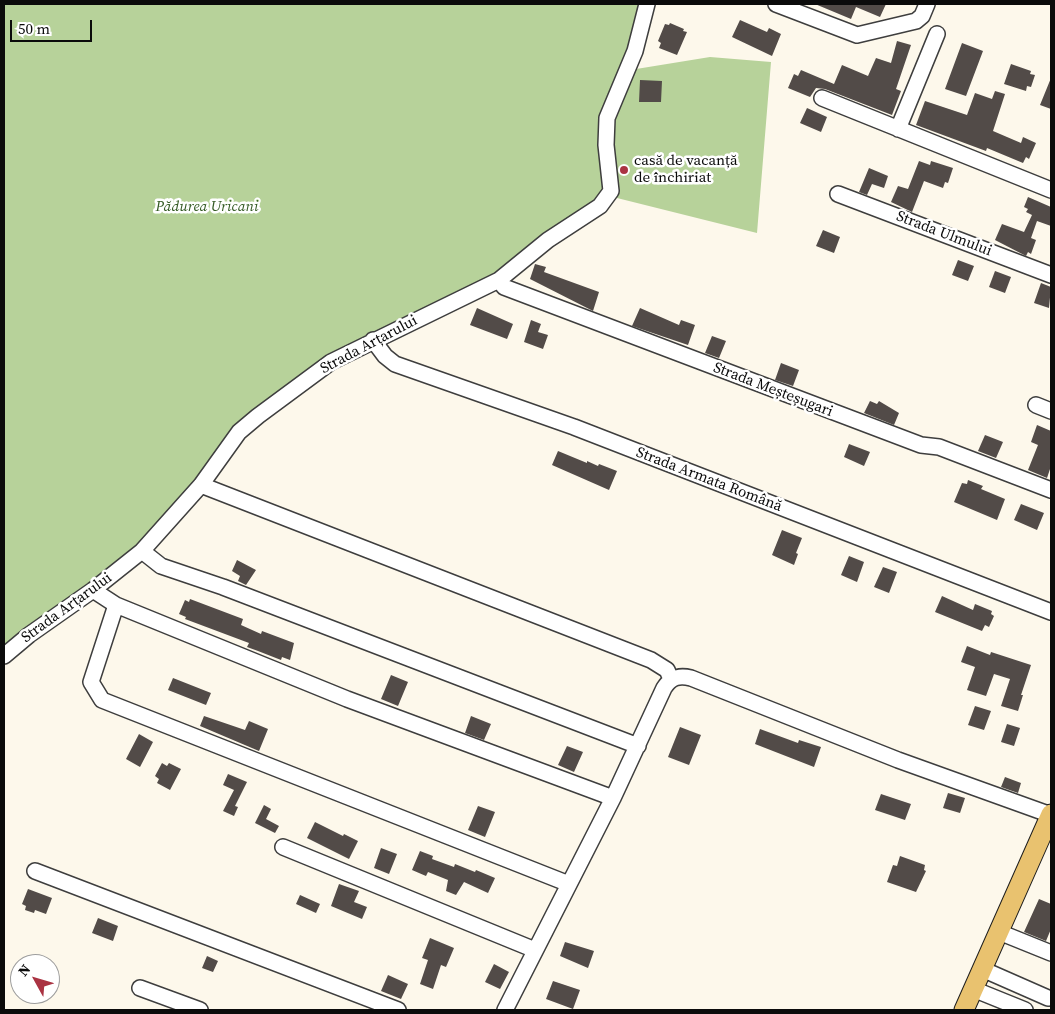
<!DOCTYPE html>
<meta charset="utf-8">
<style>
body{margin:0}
#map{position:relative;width:1055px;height:1014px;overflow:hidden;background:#fdf8eb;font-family:"Source Serif 4",serif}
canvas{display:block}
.frame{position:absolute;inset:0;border:5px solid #0b0b0b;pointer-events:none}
.north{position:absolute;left:10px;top:954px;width:50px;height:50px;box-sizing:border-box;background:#fff;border:1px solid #9d9d9d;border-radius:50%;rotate:309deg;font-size:14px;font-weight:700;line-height:20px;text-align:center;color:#0b0b0b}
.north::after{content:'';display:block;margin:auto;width:18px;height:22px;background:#aa3342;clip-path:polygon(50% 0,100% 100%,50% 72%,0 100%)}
.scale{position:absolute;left:10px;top:20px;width:82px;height:22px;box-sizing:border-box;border:2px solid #0b0b0b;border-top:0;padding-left:6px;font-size:15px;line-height:18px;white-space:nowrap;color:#0b0b0b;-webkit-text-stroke:4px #fff;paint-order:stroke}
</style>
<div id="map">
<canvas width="1055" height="1014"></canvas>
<div class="frame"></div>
<div class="north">N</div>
<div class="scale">50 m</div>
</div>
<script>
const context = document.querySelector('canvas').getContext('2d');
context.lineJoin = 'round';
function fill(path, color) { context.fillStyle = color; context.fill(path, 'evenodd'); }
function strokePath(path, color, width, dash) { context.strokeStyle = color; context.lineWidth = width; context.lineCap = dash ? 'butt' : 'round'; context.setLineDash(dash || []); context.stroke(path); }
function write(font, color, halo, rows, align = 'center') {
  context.font = font + ' "Source Serif 4",serif'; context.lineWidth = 5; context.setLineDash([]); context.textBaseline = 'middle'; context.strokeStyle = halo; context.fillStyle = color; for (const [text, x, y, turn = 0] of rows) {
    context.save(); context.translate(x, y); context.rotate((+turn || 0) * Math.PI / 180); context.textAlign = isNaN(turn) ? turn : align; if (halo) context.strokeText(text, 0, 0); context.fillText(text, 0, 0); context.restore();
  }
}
fill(new Path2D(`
 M4 4H639L630 70 710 57 771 62 757 233 605 195 501 274 372 338 242 434 202 492 124 576 4 654Z`), '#b7d29a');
fill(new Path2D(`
 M815 4H886L880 17 856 7 851 19Z
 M740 20 767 32 769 28 781 34 772 56 732 37Z
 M670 23 684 29 683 31 687 32 677 55 659 48 661 43 658 41 665 24 669 25Z
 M897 41 911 45 896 89 901 91 892 115 825 89 816 88 810 97 788 88 794 74 798 76 801 70 834 84 842 65 868 76 876 58 891 63Z
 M962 43 983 51 966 96 945 89Z
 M1011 64 1031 71 1030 74 1035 75 1031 87 1027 86 1026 91 1004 84Z
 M1051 78V109L1040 105Z
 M640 80 662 81 661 102H639Z
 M995 91 1005 94 993 131 1021 143 1023 137 1036 143 1029 159 1026 157 1023 163 987 148 986 151 916 125 925 101 967 115 975 93 992 99Z
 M807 108 827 117 821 132 800 123Z
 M919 161 930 165 931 161 953 168 948 183 945 182 943 188 924 181 912 212 891 202 898 186 908 189Z
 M869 168 888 176 884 188 872 184 867 195 859 192Z
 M1028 197 1051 207V226L1037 221 1031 238 1036 240 1031 254 1028 252 1026 256 995 240 1002 224 1024 232 1032 215 1026 212 1028 209 1024 207Z
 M823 230 840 237 834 253 816 246Z
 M958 260 974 266 968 281 952 275Z
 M535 264 546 267 544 272 599 292 593 311 530 279Z
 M995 271 1011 277 1005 293 989 287Z
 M1041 283 1051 287 1049 308 1034 303Z
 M477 308 513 324 507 339 470 325Z
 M640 308 679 325 681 320 695 325 688 345 632 326Z
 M531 320 541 324 538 332 548 335 543 349 524 342Z
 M712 336 726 341 719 358 705 353Z
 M781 363 799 370 793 386 775 380Z
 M870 401 877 404 879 401 899 413 894 425 864 413Z
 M1037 425 1051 431V466L1047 478 1028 470 1038 445 1031 442Z
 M985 435 1003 442 996 458 978 451Z
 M849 444 870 452 864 466 844 457Z
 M558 451 587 463V461L598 466 599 464 617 471 609 490 552 465Z
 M968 480 983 486 981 489 1005 499 997 520 954 502 962 483 967 484Z
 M1021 504 1044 513 1037 530 1014 520Z
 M782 530 802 538 796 553 798 554 794 565 772 555Z
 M849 556 864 562 857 582 841 575Z
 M237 560 256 570 246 585 238 581 240 576 232 571Z
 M883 567 897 572 889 593 874 587Z
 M942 596 973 610 975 604 992 611 991 614 994 616 989 627 985 625 982 631 935 612Z
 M190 599 243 619 241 625 261 634 262 631 294 643 290 660 282 657 281 660 258 651 247 647 249 643 185 619 186 617 179 614 185 600 189 602Z
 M967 646 990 655 991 652 1031 665 1021 695H1023L1018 711 1001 706 1010 679 994 674 986 696 967 690 975 667 961 662Z
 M391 675 408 682 398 706 381 699Z
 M173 678 211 693 206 705 168 690Z
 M975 706 991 711 984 730 968 725Z
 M204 716 245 730 249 721 268 729 259 751 200 726Z
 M471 716 491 724 484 740 465 733Z
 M1007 724 1020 728 1014 746 1001 742Z
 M680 727 701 735 689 765 668 757Z
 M760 729 798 743 799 740 821 747 814 767 755 744Z
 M139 734 153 742 140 767 126 759Z
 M567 746 583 752 574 772 558 765Z
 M162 763 167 766 169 763 181 769 170 790 157 783 159 779 155 776Z
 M228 774 247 782 235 806 238 807 234 816 223 811 234 790 223 785Z
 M1005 777 1021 783 1018 793 1001 787Z
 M948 793 965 798 960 813 943 808Z
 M881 794 911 804 905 820 875 810Z
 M264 805 271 809 266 819 279 826 275 833 255 823Z
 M478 806 495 812 485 837 468 830Z
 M315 822 343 836 344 834 358 841 349 859 307 838Z
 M381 848 397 854 389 874 374 868Z
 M420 851 433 856 432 859 454 867 455 864 475 872 476 870 495 878 488 893 464 882 456 895 446 891 448 880 428 872 426 876 412 870Z
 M900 856 925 865 924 870 926 871 916 892 887 882 893 865 897 866Z
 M339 884 359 891 354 902 367 907 362 919 331 906Z
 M28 889 52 898 46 914 35 910 34 913 25 910 26 906 22 904Z
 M300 895 320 904 316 913 296 904Z
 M1039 899 1051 904V929L1046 941 1024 932Z
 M98 918 118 926 113 941 92 933Z
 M430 938 454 948 446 967 441 965 433 989 420 984 428 960 422 958Z
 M565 942 594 951 588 968 560 956Z
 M207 956 218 961 213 972 202 968Z
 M494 964 509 972 500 989 485 982Z
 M388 975 408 984 401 999 381 991Z
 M553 981 580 990 573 1009 546 999Z`), '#524b48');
const minor = new Path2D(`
 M776 4 857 35 916 21 922 16 927 4
 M822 98 1051 190
 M898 129 937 34
 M838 194 1051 275
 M499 280 504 287 921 445 939 447 1051 490
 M373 340 385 356 395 364 574 427 1051 612
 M1036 405 1051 411
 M201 485 651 660 667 670 671 679
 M142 551 161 566 223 587 638 746
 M93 590 116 605 91 682 102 700 569 884
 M116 605 347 699 613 798
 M4 656 29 635 93 590 142 551 201 485 239 432 258 416 331 362 499 280 548 240 600 206 611 191 606 145 607 118 635 51 647 4
 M283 847 535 950
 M35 871 398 1010
 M999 932 1051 953
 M982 969 1048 998
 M140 988 200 1010
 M973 989 1025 1010
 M505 1010 613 798 664 688C671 677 679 675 691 678L898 760 1051 815`);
const major = new Path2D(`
 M964 1010 1051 814`);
strokePath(minor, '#3e3e3e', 18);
strokePath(major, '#1c1c1c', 21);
strokePath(minor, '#fff', 15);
strokePath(major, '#e9c26f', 19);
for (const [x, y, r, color] of [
 [624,170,5,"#aa3342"]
]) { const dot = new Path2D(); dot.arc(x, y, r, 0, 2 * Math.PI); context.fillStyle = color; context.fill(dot); strokePath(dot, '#fff', 2); }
write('15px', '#0b0b0b', '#fff', [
 ["casă de vacanță",634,161],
 ["de închiriat",634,178]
], 'left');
write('italic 15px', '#335a23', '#fff', [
 ["Pădurea Uricani",207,207]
]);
write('15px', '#0b0b0b', '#fff', [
 ["Strada Ulmului",944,234,21],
 ["Strada Arțarului",369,345,-28],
 ["Strada Meșteșugari",773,390,21],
 ["Strada Armata Română",709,480,21],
 ["Strada Arțarului",67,608,-36]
]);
</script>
